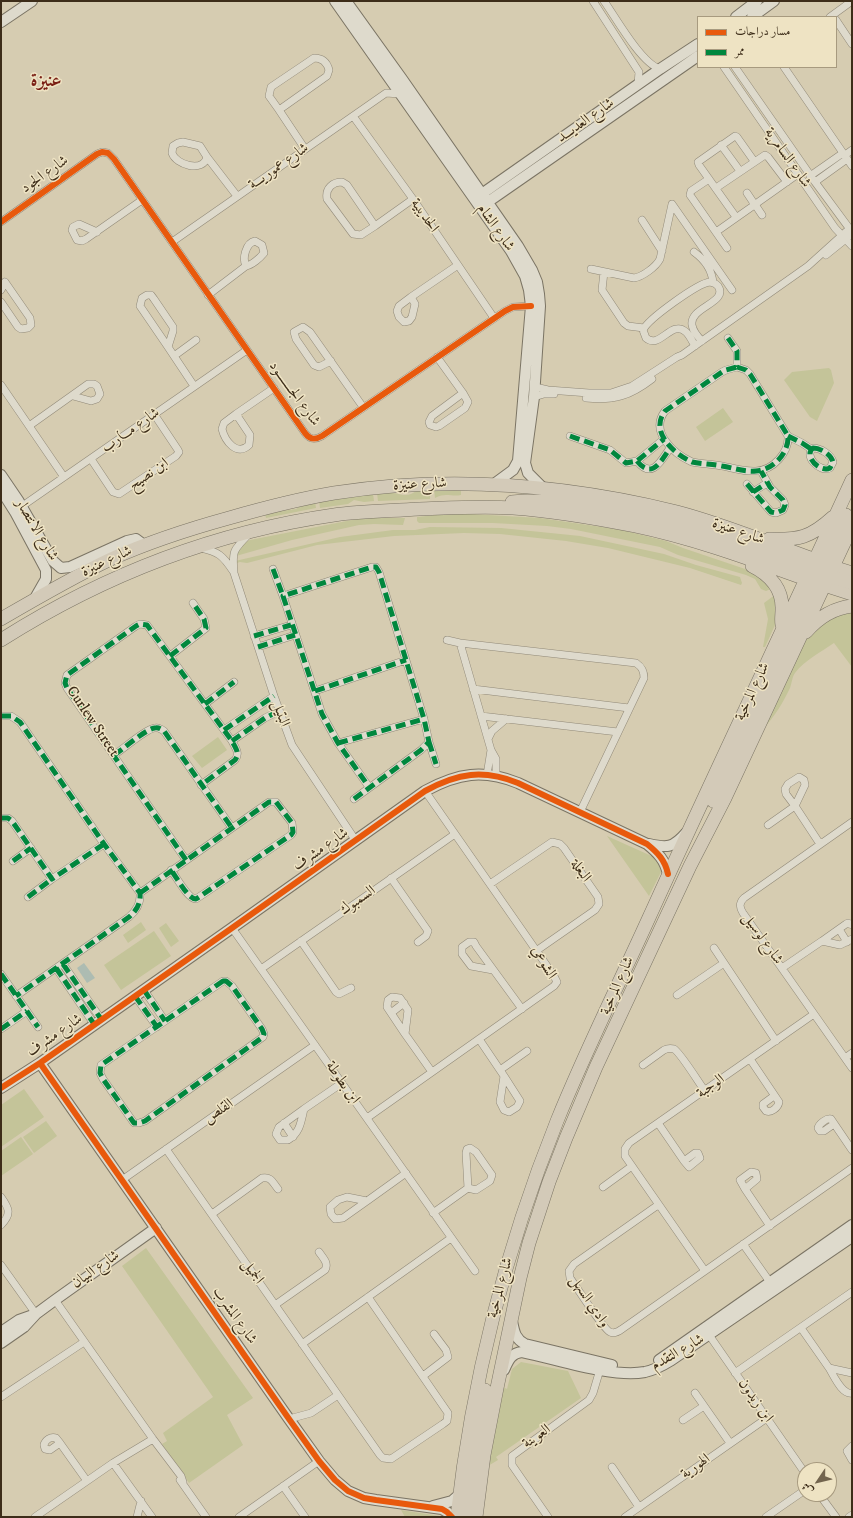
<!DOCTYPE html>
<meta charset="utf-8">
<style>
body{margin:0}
#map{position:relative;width:853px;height:1518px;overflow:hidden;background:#d6ccb1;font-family:"IM FELL DW Pica",Amiri,serif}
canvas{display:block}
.frame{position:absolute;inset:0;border:2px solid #3d2d19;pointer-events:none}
.legend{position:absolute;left:697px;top:16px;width:140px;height:52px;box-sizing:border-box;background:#eee3c3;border:1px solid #a79a7f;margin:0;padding:5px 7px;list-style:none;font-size:12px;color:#3d2d19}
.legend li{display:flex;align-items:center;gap:8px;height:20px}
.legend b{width:20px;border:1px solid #a79a7f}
.north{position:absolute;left:797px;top:1462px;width:40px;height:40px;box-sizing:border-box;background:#eee3c3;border:1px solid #a79a7f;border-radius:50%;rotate:235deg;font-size:11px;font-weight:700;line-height:16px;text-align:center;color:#3d2d19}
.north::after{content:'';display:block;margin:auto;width:14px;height:18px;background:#73654e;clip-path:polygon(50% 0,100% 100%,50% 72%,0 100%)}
</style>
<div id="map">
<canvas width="853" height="1518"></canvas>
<div class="frame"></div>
<ul class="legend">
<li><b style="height:5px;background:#e8590c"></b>مسار دراجات</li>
<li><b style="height:5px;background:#00873e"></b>ممر</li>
</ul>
<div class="north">ش</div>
</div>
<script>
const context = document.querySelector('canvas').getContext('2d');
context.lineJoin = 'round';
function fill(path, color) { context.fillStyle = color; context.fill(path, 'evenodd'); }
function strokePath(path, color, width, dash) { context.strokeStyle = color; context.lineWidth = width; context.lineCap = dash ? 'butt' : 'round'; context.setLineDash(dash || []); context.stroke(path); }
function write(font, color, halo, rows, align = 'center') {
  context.font = font + ' "IM FELL DW Pica",Amiri,serif'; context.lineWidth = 3; context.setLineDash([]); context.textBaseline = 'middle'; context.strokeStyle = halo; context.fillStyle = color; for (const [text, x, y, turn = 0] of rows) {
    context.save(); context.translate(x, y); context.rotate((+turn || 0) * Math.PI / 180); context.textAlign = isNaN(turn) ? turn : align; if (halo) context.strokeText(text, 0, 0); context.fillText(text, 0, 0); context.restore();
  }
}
fill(new Path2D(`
 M829 368 831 370 834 383 817 421 810 417 784 380 792 372Z
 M723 408 733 422 705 441 696 427Z
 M434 489H461V495C451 497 446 492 435 498Z
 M417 490H430V499L378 501 377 493C380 493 384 492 387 492 398 492 406 500 417 490Z
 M373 493 374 501 364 502 354 500 348 504 320 508 319 501Z
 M315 502 316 508 266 518 265 513 296 509 302 505Z
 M454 513 540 518 622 530 666 541 683 548 757 573 773 588 766 591 761 589 755 579 746 575 678 555 660 547 571 529 547 526 493 523H419L417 521V517Z
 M362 518H405L403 525 374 524 359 525 292 540 236 556C236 549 244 542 250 540Z
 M430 527 501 528 580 536 664 554 696 565 740 577 742 583 741 585 690 568 608 548 566 541 500 534 464 533 394 536 317 545 247 563 240 562 237 563 235 561 340 537 393 530H415Z
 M776 594V623L765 647H763L768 619 764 603Z
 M852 610V667L834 643C821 652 805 660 795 673 792 677 792 683 790 688 783 703 774 717 763 729L803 643 815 626Z
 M218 737 227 750 202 768 192 756Z
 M607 836 656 858 661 865V872L649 896Z
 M141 922 146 930 128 943 123 935Z
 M166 923 179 941 171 947 159 928Z
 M154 931 171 956 121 990 104 965Z
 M24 1089 44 1117 1 1147V1105Z
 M46 1121 57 1136 34 1153 23 1137Z
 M21 1137 33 1154 1 1176V1151Z
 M146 1248 253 1398 227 1415 243 1445 189 1483 162 1444 167 1441 163 1433 213 1397 122 1266Z
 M521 1362 568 1371 581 1398 496 1457 498 1460 488 1466 503 1387 507 1389 512 1369Z
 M401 1510 446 1517H405Z`), '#c4c499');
fill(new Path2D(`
 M84 963 95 978 87 983 77 968Z`), '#adbcb2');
const street = new Path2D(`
 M593 1 639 72 638 84
 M604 1C616 18 641 63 660 69
 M830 17 852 1
 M836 20 852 44
 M314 58C322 58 327 62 329 70L327 76 279 110 269 96 271 87Z
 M724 67 835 228 852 246
 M735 67 815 182 852 232
 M784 67 852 166
 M279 110 305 149
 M353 116 413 199 494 318
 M183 142 200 146 207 157C203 173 176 165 172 153L173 146 178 143Z
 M721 145 740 171
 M845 155 852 150
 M207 157 237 196
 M810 176 843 153
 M709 179 691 191 690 195 727 248
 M342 182 347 185 375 226 361 235 353 234 327 199C325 188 333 182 342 182Z
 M815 182 847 159
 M716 188 765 155 768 157 787 182
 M747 193 753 202V205L755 206
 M757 203 798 174
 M756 206 762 215
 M736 217 699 165 698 162 735 136 737 137 754 161
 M642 220 662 251
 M1 222 97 154 102 152 108 153 114 159 305 433C310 440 315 440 322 436L505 311 513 307 531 306
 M375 226 413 199
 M97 232 79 224 73 227 72 230 77 240 82 241 86 239 142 200
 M716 232 753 206
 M255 241 262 245 264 253C260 258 252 265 246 266 242 258 246 243 255 241Z
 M172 242 386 93 400 94
 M694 252C705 260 712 269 713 283
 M826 255 852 234
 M591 269 634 278C642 277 656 267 660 259L672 204 732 290
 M604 272 602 290 624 323 628 326 644 328
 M1 290 5 282 30 318 31 325 28 328 21 329 18 327 1 302
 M147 295H151L154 299 173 327V331L168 347 140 306 142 298Z
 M208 295 246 266
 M411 297 415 304 412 317 409 321 404 322 399 317 397 311 399 306Z
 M411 297 458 265
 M728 338 737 351V367
 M695 346C692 341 690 336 686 332 671 319 660 350 646 338L643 330C648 319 698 283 710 282 713 282 716 284 718 286 729 303 689 307 692 325 693 331 698 337 702 341
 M168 347 194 386
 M174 356 196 340
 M437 357 463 393
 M331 361 319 367 314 365 296 339 294 332 303 327 310 332 363 407
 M737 367 746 370 750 374 788 436C789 453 773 470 756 471 744 472 734 468 722 466 712 464 702 464 692 462 674 454 649 432 665 411L722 372 726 370Z
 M1 385 64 477
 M535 387 548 390 589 393H611L632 386 677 357 682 355 808 266 849 229
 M463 393 468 402 465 408 439 426 436 427 430 425 429 422 432 416Z
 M534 397 544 394H554
 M586 398C614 401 630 396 652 379
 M236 414 250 435 249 445C237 457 225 441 222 429L224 423Z
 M236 414 274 388
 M29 426 88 384H94L97 386 100 394 97 399 91 401 73 396
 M570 436 610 450 626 463 637 461 664 439
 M788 436 802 443 811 449
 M813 448C820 448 831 454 833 462L830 468C820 473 803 456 813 448Z
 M91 459 113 492 119 494 176 456 179 452 178 450 154 414
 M637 461C652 480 661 461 670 448
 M747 484 771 512 776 513 783 510 785 505 783 500 770 487 761 471
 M753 492 767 483
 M18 509 247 350
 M249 534C233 550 232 551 234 573L274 696 292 745 356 841
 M201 548C219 552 223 556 233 571
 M273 569 283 596
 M254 636 291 625
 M447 640 460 643 636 663C642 667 644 671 644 678L580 812
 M460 643 491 750 496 759V776
 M258 647 295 635
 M170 656 206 628 204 619 193 603
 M473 689 629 708
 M315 691 406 660
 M205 704 234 682
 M1 716H11L20 722 104 844 140 893C141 904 136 911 129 917L16 996
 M481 716 618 732
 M224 730 274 696
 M488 739 492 731 506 719
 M232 741 265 718 279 711
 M429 742 436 764
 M338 743 424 719
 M114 755C122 750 147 728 155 728 158 727 161 729 164 731L232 828
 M487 775 491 750
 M799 777 804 780 805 785 795 806 786 794 785 789 788 784Z
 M354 799 421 750 429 742 424 719 379 572 376 567H372L283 596 322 714 338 743 369 787
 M1 818H8L12 821 52 879 104 844
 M852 822 744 898C739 903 739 907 743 913L852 1068
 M768 825 795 806 820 844
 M186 860 67 688 65 683 67 675 136 626 140 624 147 625 232 741C236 749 240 753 235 760L201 785
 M13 861 31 848
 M391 878 428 931 426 936 418 942
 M490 884 552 842 560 844 564 848 598 897 599 904 595 910 536 951
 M140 893 269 802H276L292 823 293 832 291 835 196 899C188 899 177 878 171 870
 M28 897 52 879
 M852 925 848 923 846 924 822 941 840 945 852 939
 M232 928 475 1271
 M839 929 847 942
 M301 941 336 992 339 994 351 988
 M714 948 776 1041
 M63 964 101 1019
 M56 968 94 1024
 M782 968 822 941
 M261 969 455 834
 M493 970 471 966 462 954V947L469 942H474L476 946 522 1009
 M1 974 38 1027
 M223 981H226L232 986 262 1029 264 1034 263 1037 145 1121 139 1123H134L103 1079 100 1073 101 1065Z
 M144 990 165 1021
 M677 995 724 963
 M135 996 157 1027
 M392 997 400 998 408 1010 405 1034 387 1007 388 1000Z
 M391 1013 404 1003
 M1 1029 27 1011
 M405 1034 432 1072
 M479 1039 504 1076
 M845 1058 852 1053
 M750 1059 779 1102C778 1108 771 1113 766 1111L763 1107V1104L774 1096
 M643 1065 664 1050C668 1048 670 1048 674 1049 680 1052 699 1083 705 1091
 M500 1070 527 1051
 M504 1076 520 1101 517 1107 509 1112 504 1110 500 1102Z
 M304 1109C301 1122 300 1133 288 1140H280L276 1134 279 1127Z
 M304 1109 342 1083
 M367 1118 554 986 557 982 554 976 425 791
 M284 1123 293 1137
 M658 1123 684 1161
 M834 1124 824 1131H820L818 1128C819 1124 826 1118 831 1119L852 1150
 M470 1148 476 1152 492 1175 490 1181 476 1190 468 1188 466 1153 467 1149Z
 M166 1149 380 1455 383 1458 391 1459 443 1424 447 1421 448 1413 368 1297
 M695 1153H698L700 1158 689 1167 684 1161Z
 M751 1172 756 1173 757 1179 745 1189 740 1180Z
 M122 1180 315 1045
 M603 1187 632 1166
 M745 1189 770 1226
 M1 1197C9 1208 12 1214 1 1225
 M347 1197 367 1201 343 1218 335 1219 331 1214 330 1207 338 1200Z
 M367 1201 406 1173
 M658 1205 574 1264 569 1271 570 1278C576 1286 604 1330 610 1332 614 1334 618 1332 622 1329L852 1168
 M433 1213 468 1188
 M212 1214 262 1178C271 1176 273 1183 278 1189
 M743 1244 772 1285
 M1 1265 36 1314
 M705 1271 625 1156V1149L629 1143 814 1014
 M55 1300 153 1439 181 1476 183 1482
 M275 1305 325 1270C329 1263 323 1258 319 1252
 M801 1328 829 1368
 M707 1332 805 1473
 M302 1344 451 1238
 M735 1373 852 1292
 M852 1373 829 1368C834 1376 842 1395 852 1393
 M423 1376 448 1357 446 1350 434 1334
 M695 1393 730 1443
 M1 1397 84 1342
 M289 1419 311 1413 338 1395
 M683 1420 704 1406
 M60 1443 50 1450 45 1449 44 1445C45 1440 51 1436 56 1438L60 1443 87 1481
 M852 1446 847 1451 852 1460
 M113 1463 152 1517
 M612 1467 639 1507
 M180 1480 206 1517
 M283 1486 305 1517
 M819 1494 836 1517
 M35 1517 113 1463 153 1439
 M137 1517 141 1501
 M239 1517 319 1461
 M548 1517 512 1465V1456L589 1400 593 1393 601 1366
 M625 1517 767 1418
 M766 1517 805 1490
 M849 1517 852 1515`);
const secondary = new Path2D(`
 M335 1 511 251 525 276 529 290 531 306 518 461 513 470 494 484
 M346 1 402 79 518 246 532 270 537 282 539 294 540 306 534 397 525 463 528 473 543 488
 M736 17 757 1
 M752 17 774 1
 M1 22 32 1
 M476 198 660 69 698 44
 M482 206 698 56
 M1 475 18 500 53 561 61 568 70 567 127 541 136 539 144 545
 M1 490 15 512 46 570V579L34 600
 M649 844C667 848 673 848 686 833
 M40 1063 289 1419 319 1461 335 1480 348 1491 364 1498 376 1500 442 1509 447 1512 452 1517
 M1 1088 40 1063 232 928 425 791C458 773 483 769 518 783L647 844C658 853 665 860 668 874
 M512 1321C514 1331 515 1339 525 1344L612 1365
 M1 1332 19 1320 36 1314
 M1 1343 24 1327 36 1314 55 1300 156 1228
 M659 1360 852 1225
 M504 1370C508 1361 511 1353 522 1352 557 1359 611 1378 645 1372 654 1370 662 1366 670 1361L852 1237
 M433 1506 452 1501 460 1494`);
const primary = new Path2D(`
 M833 566 852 572
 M824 586 852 595`);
const highway = new Path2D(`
 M512 502C536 499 561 503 585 506 663 517 738 541 810 571H819
 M769 539C799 540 810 538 833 517
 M752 566C770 575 783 589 782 610 782 615 781 620 782 625
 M822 571 846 515
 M820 574 852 583
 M1 619C37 598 73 577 111 559 149 542 189 529 229 518 264 508 299 499 334 493 450 475 563 484 677 512 727 525 775 546 824 563
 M806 632C819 617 833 608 852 606
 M1 640C102 576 215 532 334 515 362 511 391 511 419 509 450 508 482 506 513 508 554 511 595 518 635 526 697 539 755 561 814 582
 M713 801 815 582 817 575
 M457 1517C472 1381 506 1248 557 1121 584 1054 617 988 647 922 714 774 784 628 852 480
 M467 1517 485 1390
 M476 1517 484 1455 497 1388 520 1278 529 1243 549 1182 566 1138 596 1067 690 866 725 798 852 526`);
strokePath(street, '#918978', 8);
strokePath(secondary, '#7b7464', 12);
strokePath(primary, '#7b7464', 12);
strokePath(highway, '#7b7464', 14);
strokePath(street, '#dedacc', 7);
strokePath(secondary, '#dedacc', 10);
strokePath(primary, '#d3cab8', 11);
strokePath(highway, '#d3cab8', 13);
strokePath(new Path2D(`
 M728 338 737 351V367
 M737 367 746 370 750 374 788 436C789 453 773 470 756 471 744 472 734 468 722 466 712 464 702 464 692 462 674 454 649 432 665 411L722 372 726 370Z
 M570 436 610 450 626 463 637 461 664 439
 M788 436 802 443 811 449
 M813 448C820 448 831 454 833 462L830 468C820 473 803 456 813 448Z
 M637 461C652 480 661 461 670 448
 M747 484 771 512 776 513 783 510 785 505 783 500 770 487 761 471
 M753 492 767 483
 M273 569 283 596
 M254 636 291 625
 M258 647 295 635
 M170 656 206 628 204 619 193 603
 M315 691 406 660
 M205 704 234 682
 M1 716H11L20 722 104 844 140 893C141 904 136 911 129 917L16 996
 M224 730 274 696
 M232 741 265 718 279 711
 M429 742 436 764
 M338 743 424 719
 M114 755C122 750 147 728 155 728 158 727 161 729 164 731L232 828
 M354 799 421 750 429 742 424 719 379 572 376 567H372L283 596 322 714 338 743 369 787
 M1 818H8L12 821 52 879 104 844
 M186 860 67 688 65 683 67 675 136 626 140 624 147 625 232 741C236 749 240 753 235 760L201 785
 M13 861 31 848
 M140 893 269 802H276L292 823 293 832 291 835 196 899C188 899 177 878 171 870
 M28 897 52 879
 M63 964 101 1019
 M56 968 94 1024
 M1 974 38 1027
 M223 981H226L232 986 262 1029 264 1034 263 1037 145 1121 139 1123H134L103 1079 100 1073 101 1065Z
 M144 990 165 1021
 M135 996 157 1027
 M1 1029 27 1011`), '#00873e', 5, [10, 5]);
strokePath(new Path2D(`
 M1 222 97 154 102 152 108 153 114 159 305 433C310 440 315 440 322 436L505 311 513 307 531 306
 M40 1063 289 1419 319 1461 335 1480 348 1491 364 1498 376 1500 442 1509 447 1512 452 1517
 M1 1088 40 1063 232 928 425 791C458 773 483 769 518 783L647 844C658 853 665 860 668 874`), '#e8590c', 6);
write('15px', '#3d2d19', '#eee3c3', [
 ["شارع العديـــد",586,121,-35],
 ["شارع السامرية",787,158,55],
 ["شارع عموريـــة",279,167,-35],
 ["شارع الجود",45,175,-35],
 ["الحديبية",424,216,55],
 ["شارع الشام",495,228,55],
 ["شارع الجــــــــود",294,394,54],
 ["شارع مـــارب",131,431,-35],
 ["ابن نصيح",149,475,-35],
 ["شارع عنيزة",420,485,-3],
 ["شارع الانتصار",36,530,59],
 ["شارع عنيزة",738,532,19],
 ["شارع عنيزة",107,562,-25],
 ["شارع المرخية",753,692,-65],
 ["البتيل",280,714,70],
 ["Curlew Street",92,722,56],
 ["شارع مشرف",321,850,-35],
 ["البغلة",580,871,55],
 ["السمبوك",358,901,-35],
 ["شارع لوسيل",762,939,55],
 ["الشوعي",543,963,59],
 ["شارع المرخية",618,986,-66],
 ["شارع مشرف",55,1036,-35],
 ["ابن بطوطة",342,1083,55],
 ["الوجبة",711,1087,-35],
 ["القلص",219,1112,-35],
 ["شارع البيان",96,1270,-35],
 ["الجميل",252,1272,55],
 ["شارع المرخية",501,1288,-75],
 ["وادي السهل",589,1302,56],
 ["شارع المشرب",234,1316,55],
 ["شارع التقدم",678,1353,-30],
 ["ابن زيدون",755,1401,55],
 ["العوينة",537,1437,-35],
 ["الهورية",696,1467,-35]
]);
write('bold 19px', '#7a1f14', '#eee3c3', [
 ["عنيزة",46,82]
]);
</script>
